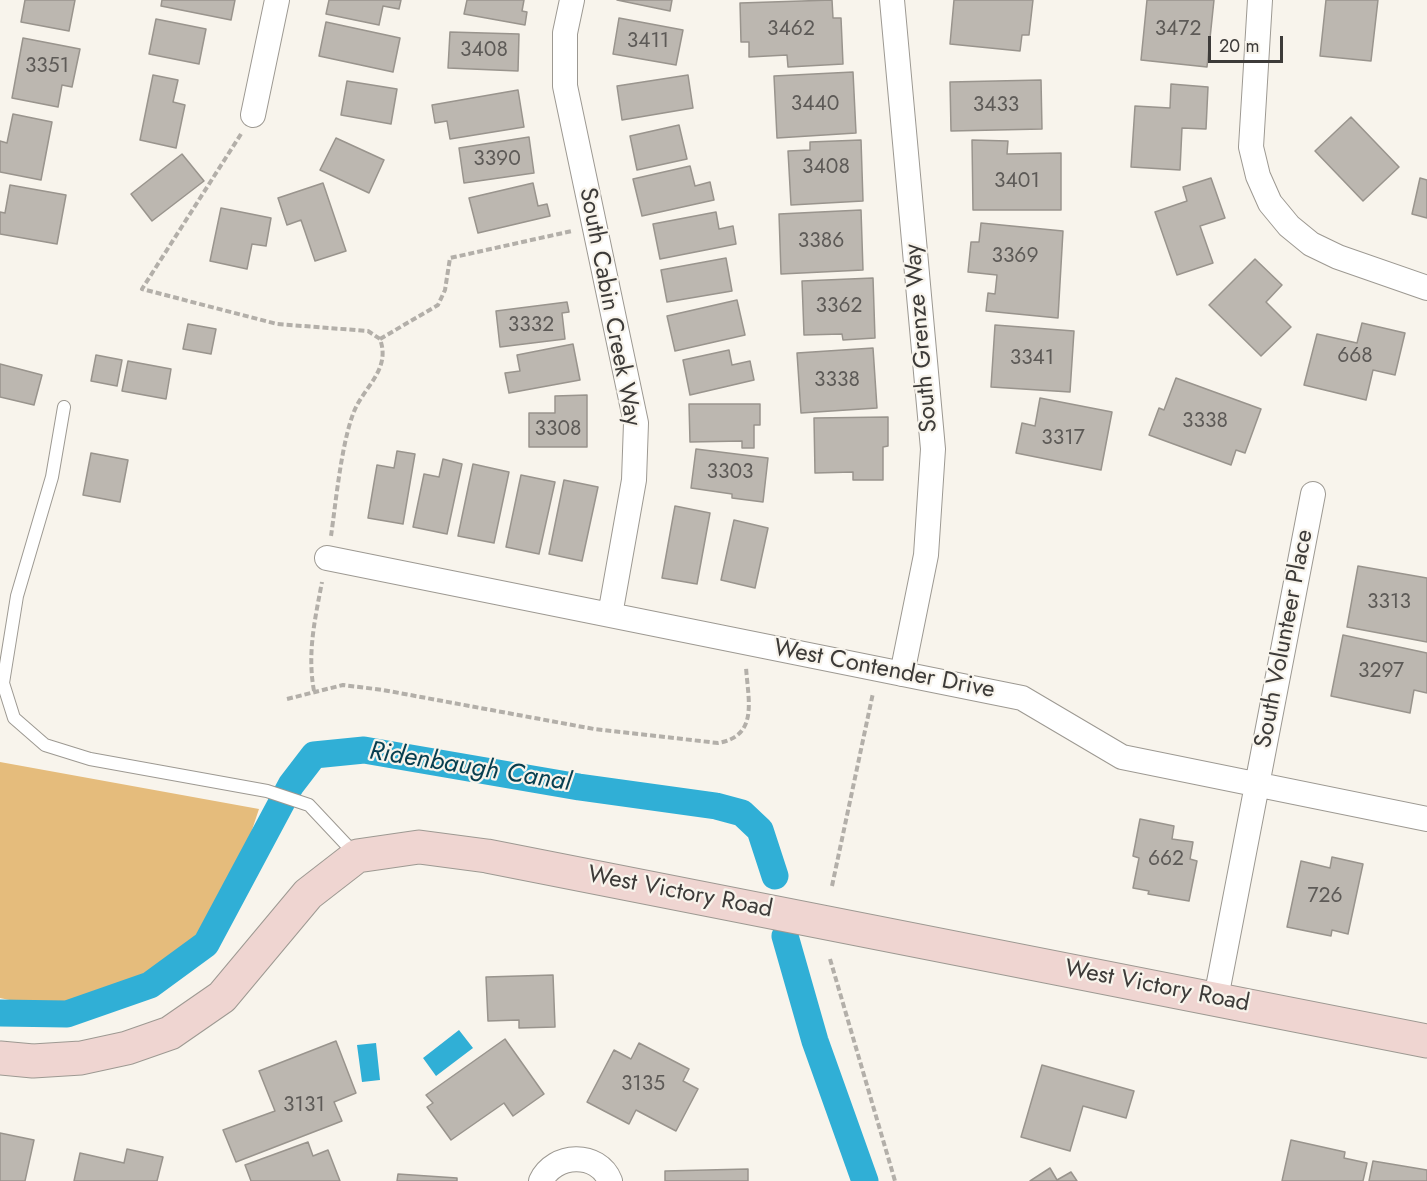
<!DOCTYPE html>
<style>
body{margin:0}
#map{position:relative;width:1427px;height:1181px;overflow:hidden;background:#f8f4ec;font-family:Jost,sans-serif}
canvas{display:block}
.scale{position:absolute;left:1208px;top:36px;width:75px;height:27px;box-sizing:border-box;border:3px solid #3d3b39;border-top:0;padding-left:8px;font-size:18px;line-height:21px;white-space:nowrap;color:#3d3b39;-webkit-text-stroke:4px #f8f4ec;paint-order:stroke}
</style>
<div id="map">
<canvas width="1427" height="1181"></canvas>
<div class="scale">20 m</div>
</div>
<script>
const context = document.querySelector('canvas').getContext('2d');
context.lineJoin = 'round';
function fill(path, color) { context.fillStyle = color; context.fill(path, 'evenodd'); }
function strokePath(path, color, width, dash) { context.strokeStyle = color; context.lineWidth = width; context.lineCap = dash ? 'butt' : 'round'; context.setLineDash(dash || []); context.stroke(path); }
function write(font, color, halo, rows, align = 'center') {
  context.font = font + ' Jost,sans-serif'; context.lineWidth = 4.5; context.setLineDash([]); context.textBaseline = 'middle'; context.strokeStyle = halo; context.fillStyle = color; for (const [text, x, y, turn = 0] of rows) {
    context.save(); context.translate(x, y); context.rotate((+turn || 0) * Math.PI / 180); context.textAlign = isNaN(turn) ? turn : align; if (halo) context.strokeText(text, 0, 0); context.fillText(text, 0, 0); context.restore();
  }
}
fill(new Path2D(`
 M0 762 259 809 223 917 162 973 46 1008 0 998Z`), '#e5bc7c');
fill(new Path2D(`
 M459 1030 473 1048 436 1076 423 1058Z
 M376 1043 380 1080 362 1082 357 1045Z`), '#30afd6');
strokePath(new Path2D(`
 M785 936 815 1041 865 1181
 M0 1013 67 1014 150 985 206 944 291 785 314 755 364 750 579 787 716 806 742 813 760 830 775 876`), '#30afd6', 27);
const building = new Path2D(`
 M25 0H75L69 31 21 22Z
 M162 0H235L231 20 161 6Z
 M329 0H401L399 9 383 6 379 25 326 14Z
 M467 0H524L522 11 527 12 525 25 464 14Z
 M617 0H672L670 11Z
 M832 0 833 18H841L843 64 788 67 787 55 749 57V42H741L740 3Z
 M954 0H1033L1029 35H1022L1020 51 950 44Z
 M1147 0H1214L1207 67 1141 60Z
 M1326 0H1378L1371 61 1320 56Z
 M619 18 683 30 676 65 613 54Z
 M156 19 206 29 199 64 149 54Z
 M326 22 400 38 393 72 319 56Z
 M450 32 519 34 518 71 448 68Z
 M23 38 80 49 72 87 62 85 58 107 12 98Z
 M853 72 856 133 777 138 774 76Z
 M153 75 178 80 173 102 185 105 176 148 140 140Z
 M688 75 693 108 622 120 617 86Z
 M1041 80 1042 129 951 131 950 82Z
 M347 81 397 89 391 124 341 115Z
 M1171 84 1208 87 1206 129 1182 128 1180 170 1131 167 1135 106 1170 108Z
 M518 90 524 127 450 139 447 121 435 123 432 105Z
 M13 114 52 122 41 180 0 172V141L7 143Z
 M1351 117 1399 167 1363 201 1315 151Z
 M679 125 687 159 637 170 630 136Z
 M529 137 534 173 464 183 459 148Z
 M336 138 384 160 369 193 320 170Z
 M861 140 863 201 791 205 788 151 810 150V142Z
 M972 140 1008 141 1007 154 1061 153V210H973Z
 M182 154 204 181 152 221 131 194Z
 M690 166 695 186 710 182 714 200 642 216 633 179Z
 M1211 178 1225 218 1200 226 1213 263 1177 275 1155 212 1187 201 1183 187Z
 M1420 178 1427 180V218L1412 214Z
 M323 183 346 251 315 261 301 220 287 225 278 198Z
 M533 183 538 206 547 204 550 216 478 233 469 198Z
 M10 185 66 195 57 244 0 234V212L5 213Z
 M221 208 271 218 266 246 252 244 247 269 210 261Z
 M861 210 863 270 781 274 779 214Z
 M716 212 719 229 733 226 736 244 660 259 653 224Z
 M981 223 1063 231 1058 318 986 311 988 293 995 294 997 275 968 272 971 242H979Z
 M726 258 732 291 667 302 661 270Z
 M1255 259 1282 285 1266 302 1291 327 1261 356 1209 305Z
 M873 278 875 338 843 340 842 334 804 335 802 281Z
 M737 300 745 335 675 351 667 316Z
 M567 302 569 312 562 313 565 339 500 347 496 311Z
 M1362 323 1405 333 1395 375 1373 370 1366 400 1304 385 1317 334 1357 343Z
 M188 324 216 329 211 354 183 349Z
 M995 325 1074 331 1070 392 991 387Z
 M573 344 580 380 509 393 505 373 520 371 517 355Z
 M873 348 877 408 801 413 797 353Z
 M729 350 732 365 750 361 754 380 690 395 683 360Z
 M96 355 122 360 117 386 91 381Z
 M128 361 171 369 166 399 122 391Z
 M0 364 42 375 34 405 0 397Z
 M1176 378 1261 409 1245 453 1236 450 1231 465 1149 435 1159 408 1164 410Z
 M587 395V447H529V413H555V396Z
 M1040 398 1112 412 1101 470 1016 453 1022 423 1035 426Z
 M689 404H760V425H754V448H742V441L690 442Z
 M888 417V446L883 447V480H853V472L815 473 814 418Z
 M696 449 768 458 763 502 732 498V494L691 488Z
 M397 451 415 454 403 524 368 518 377 465 394 468Z
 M91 453 128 460 120 502 83 495Z
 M443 459 462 464 447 534 413 527 424 474 439 477Z
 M473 464 509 472 494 543 458 536Z
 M521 475 555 482 539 554 506 547Z
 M564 480 598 487 582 561 549 554Z
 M675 506 710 513 697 584 662 578Z
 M734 520 768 528 755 588 721 580Z
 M1358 566 1427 578V642L1347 627Z
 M1343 635 1427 653V693L1414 690 1410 713 1331 696Z
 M1140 819 1174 826 1172 839 1193 842 1190 859 1197 861 1189 901 1148 894 1149 891 1133 888 1139 858 1133 856Z
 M1332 857 1363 864 1348 934 1332 930 1331 936 1287 927 1301 861 1330 868Z
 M553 975 555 1027 519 1028V1020L488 1021 486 977Z
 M505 1039 544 1094 513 1116 504 1103 451 1140 427 1107 433 1103 426 1095Z
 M336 1041 356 1093 334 1102 342 1121 236 1162 223 1130 275 1111 259 1071Z
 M639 1043 689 1069 683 1081 698 1089 676 1131 636 1110 629 1124 587 1102 614 1050 631 1059Z
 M1042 1065 1134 1091 1126 1118 1083 1106 1070 1151 1021 1137Z
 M0 1133 34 1140 25 1181H0Z
 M1291 1140 1345 1152 1344 1158 1367 1163 1363 1181H1282Z
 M308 1142 313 1156 328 1150 340 1181H251L245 1165Z
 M127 1149 163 1157 157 1181H74L80 1153 124 1163Z
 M1373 1161 1427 1170V1181H1369Z
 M1050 1168 1057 1180 1071 1172 1077 1181H1030Z
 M748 1169V1181H665V1171Z
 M398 1174 457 1178V1181H397Z`);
fill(building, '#bcb7b0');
strokePath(building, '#99948d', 1.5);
const service = new Path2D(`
 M64 407 52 477 17 596 3 683 14 718 45 745 90 759 267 791 309 805 356 855`);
const minor = new Path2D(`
 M572 0 565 33V86L636 423 634 480 610 615
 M892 0 933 449 926 555 902 674
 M1260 0 1251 147 1258 176 1270 203 1289 226 1311 244 1338 257 1427 288
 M253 115 277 0
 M327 558 1022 698 1122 757 1427 819
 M1216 998 1313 494
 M541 1181C554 1153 598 1151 610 1181`);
const secondary = new Path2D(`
 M0 1058 33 1061 81 1058 127 1048 170 1033 222 997 308 894 357 856 419 847 487 856 1427 1041`);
strokePath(service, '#9d9992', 14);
strokePath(minor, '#9d9992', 26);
strokePath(secondary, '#9d9992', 35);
strokePath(new Path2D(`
 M241 134 142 289 277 324 368 331 380 339C390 367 369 383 357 405 342 434 336 502 331 536
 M380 339 438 305 445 290 450 258 572 231
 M314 691C307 653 315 619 322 582
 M287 699 343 685 383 690 594 729 718 743C759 736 748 700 746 667
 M832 886 873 693
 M830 959 895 1181`), '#b3afa9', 4, [6, 3]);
strokePath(service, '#fff', 12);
strokePath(minor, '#fff', 24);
strokePath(secondary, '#efd5d1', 33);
write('21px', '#5d5a57', null, [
 ["3462",791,30],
 ["3472",1178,30],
 ["3411",648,42],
 ["3408",484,51],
 ["3351",47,67],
 ["3440",815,105],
 ["3433",996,106],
 ["3390",497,160],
 ["3408",826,168],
 ["3401",1017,182],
 ["3386",821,242],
 ["3369",1015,257],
 ["3362",839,307],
 ["3332",531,326],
 ["668",1355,357],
 ["3341",1032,359],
 ["3338",837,381],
 ["3338",1205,422],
 ["3308",558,430],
 ["3317",1063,439],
 ["3303",730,473],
 ["3313",1389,603],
 ["3297",1381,672],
 ["662",1166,860],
 ["726",1325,897],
 ["3135",643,1085],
 ["3131",304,1106]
]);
write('24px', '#3d3b39', '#f8f4ec', [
 ["South Cabin Creek Way",609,307,79],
 ["South Grenze Way",922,338,-95],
 ["South Volunteer Place",1285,639,-79],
 ["West Contender Drive",884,670,11],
 ["West Victory Road",680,893,11],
 ["West Victory Road",1157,987,11]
]);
write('italic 26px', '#073e4f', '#f8f4ec', [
 ["Ridenbaugh Canal",470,768,9]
]);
</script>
